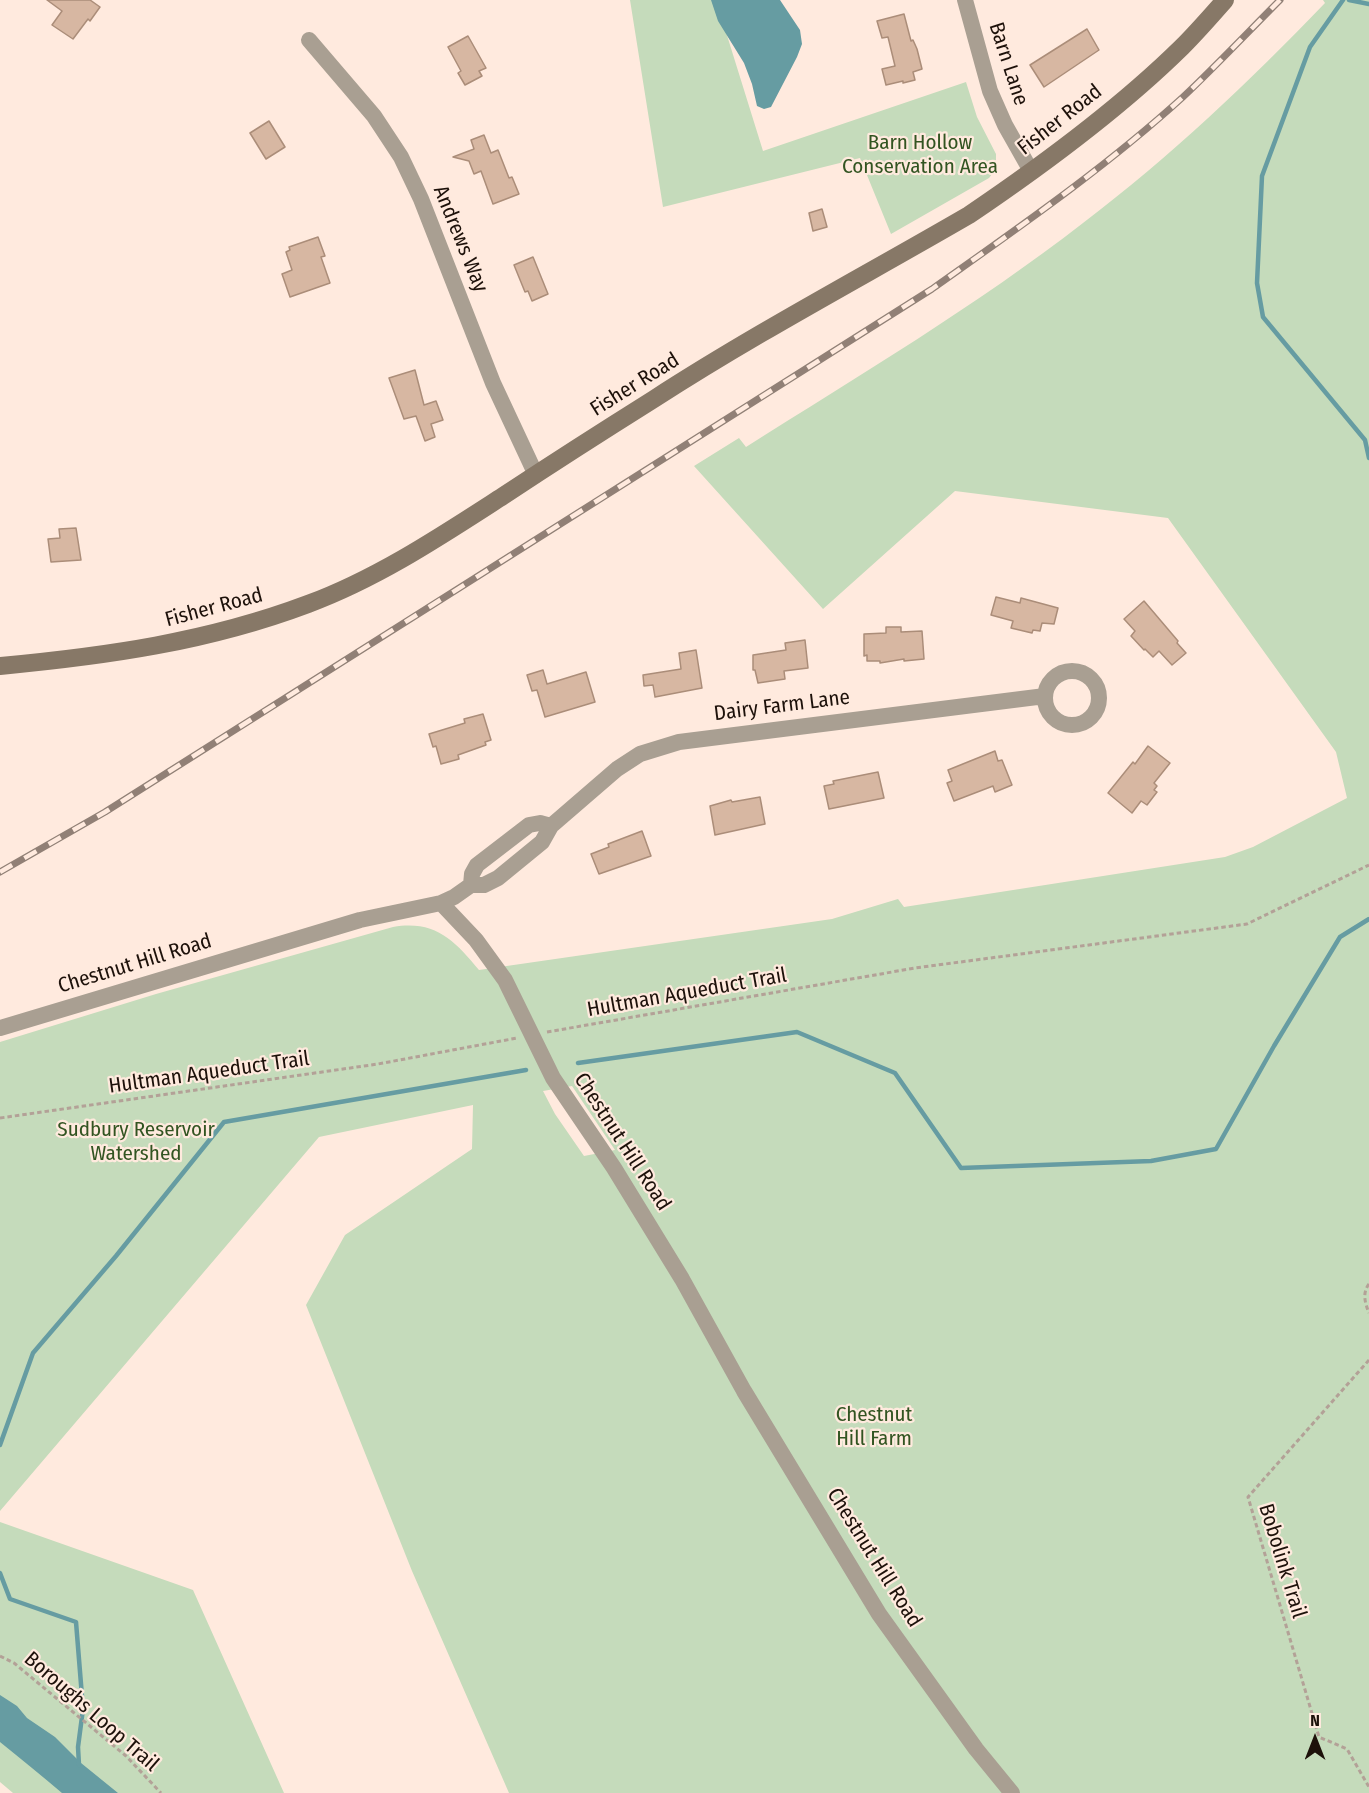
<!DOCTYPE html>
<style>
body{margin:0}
#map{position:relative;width:1369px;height:1793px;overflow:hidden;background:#ffeade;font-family:"Fira Sans Condensed",sans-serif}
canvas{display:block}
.north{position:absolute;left:1285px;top:1709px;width:60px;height:60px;-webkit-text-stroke:4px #ffeade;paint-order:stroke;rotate:0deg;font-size:16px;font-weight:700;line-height:24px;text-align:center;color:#1d110a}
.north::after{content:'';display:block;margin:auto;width:21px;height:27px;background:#1d110a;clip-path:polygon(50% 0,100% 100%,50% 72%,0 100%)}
</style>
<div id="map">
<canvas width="1369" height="1793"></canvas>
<div class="north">N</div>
</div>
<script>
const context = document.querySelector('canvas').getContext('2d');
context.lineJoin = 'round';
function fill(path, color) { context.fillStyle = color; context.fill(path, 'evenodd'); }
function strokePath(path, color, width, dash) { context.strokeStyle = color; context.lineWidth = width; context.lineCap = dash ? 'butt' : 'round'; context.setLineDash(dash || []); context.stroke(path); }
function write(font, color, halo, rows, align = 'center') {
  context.font = font + ' "Fira Sans Condensed",sans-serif'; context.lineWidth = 4.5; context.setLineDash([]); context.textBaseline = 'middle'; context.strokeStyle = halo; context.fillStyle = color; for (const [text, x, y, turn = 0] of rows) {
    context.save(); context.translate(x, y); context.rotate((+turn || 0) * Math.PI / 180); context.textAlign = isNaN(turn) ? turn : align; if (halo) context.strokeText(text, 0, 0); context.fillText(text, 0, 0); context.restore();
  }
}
fill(new Path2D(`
 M630 0H716L763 151 966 82 977 117 996 154V169L989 178 891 234 860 158 663 207Z
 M1323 0H1369V1793H509L412 1571 306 1305 345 1235 472 1149 473 1105 319 1137 0 1511V1042L156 994 393 927C435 920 454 940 479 970L832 919 898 899 904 907 1225 857 1253 847 1347 798 1336 752 1168 518 955 491 823 609 694 466 739 438 746 447C860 375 976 306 1083 223 1170 157 1249 82 1325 3ZM572 1086 615 1150 584 1156 555 1114 543 1091Z
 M0 1522 193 1590 284 1793H13L0 1782Z`), '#c5dbbb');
fill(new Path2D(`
 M711 0H780L800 30 802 44 797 57 771 107 764 109 757 106 752 84 744 63 718 21Z
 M0 1695 17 1706 27 1718 55 1737 81 1763 118 1793H62C42 1776 21 1759 0 1742Z`), '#669ca2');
strokePath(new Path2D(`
 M1343 0 1310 47 1262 176 1257 283 1263 317 1365 440 1369 458
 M1349 0 1369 4
 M578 1063 797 1032 895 1073 961 1168 1151 1161 1216 1149 1274 1046 1340 937 1369 919
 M0 1445 33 1353 116 1256 224 1122 526 1070
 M0 1573 10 1599 76 1622 83 1709 78 1747 79 1765`), '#669ca2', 4.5);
const building = new Path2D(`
 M47 0H90L100 7 90 21 88 19 73 39 52 25 62 11Z
 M904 14 911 41 913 40 917 49 922 69 913 72 915 80 903 83V81L886 85 882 69 895 66 888 37 882 38 877 21Z
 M1087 29 1099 50 1044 87 1030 65Z
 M468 36 486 68 479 71 482 76 465 85 458 73 461 71 448 47Z
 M269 121 285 147 266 159 250 133Z
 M484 135 491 153 498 150 509 178 512 177 519 194 493 204 481 171 474 174 469 161 453 157 474 149 471 140Z
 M822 209 827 227 813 231 809 213Z
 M318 237 325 256 321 257 330 283 290 297 282 274 292 270 286 252 290 250 289 247Z
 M533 257 548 294 532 301 528 291 525 292 514 265Z
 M415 370 424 405 436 401 443 420 431 424 435 437 425 441 416 416 404 419 389 378Z
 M76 528 81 560 51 562 48 539 60 538 59 529Z
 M996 597 1020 603 1021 598 1058 608 1054 624 1042 623 1040 631 1033 630 1032 633 1011 628 1013 621 991 615Z
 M1144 601 1178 641 1177 643 1186 653 1172 665 1159 651 1153 657 1145 649 1144 650 1131 636 1135 631 1124 619Z
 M886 627H901V632L922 631 924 659 904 661V659L880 663V661H867V655L864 656V634L886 633Z
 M805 640 808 668 784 671 785 679 758 683 755 670H753V655L786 650 785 643Z
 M696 650 702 688 655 697 653 685 644 686 643 675 681 669 679 653Z
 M543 670 547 684 586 672 595 702 545 717 537 690 532 691 527 675Z
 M483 714 491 740 485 742 486 745 458 755 459 759 441 764 436 746 433 747 429 734 465 723 464 719Z
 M1148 746 1170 763 1154 783 1157 786 1154 790 1157 792 1147 805 1141 801 1132 813 1108 793 1133 762 1135 764Z
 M995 751 998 761 1002 760 1012 785 995 792 993 786 954 801 947 783 952 781 948 770Z
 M878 772 884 798 829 809 824 786 834 784 833 781Z
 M760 797 765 824 715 835 710 806 731 800 732 802Z
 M642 831 651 856 599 874 591 854 609 847 608 844Z`);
fill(building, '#d7b7a2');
strokePath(building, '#ab8d79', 1.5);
strokePath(new Path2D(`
 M547 1032 915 968 1247 924 1369 865
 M0 1118 378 1064 517 1038
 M1369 1284C1362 1293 1365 1303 1369 1313
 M1369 1360 1248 1497 1319 1737 1347 1749 1369 1787
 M0 1656 14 1663 126 1756 161 1793`), '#b3a197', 3, [4.5, 3]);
strokePath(new Path2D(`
 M965 0 990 91 1005 125 1031 171
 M309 40 374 116 401 157 421 199 493 383 536 475
 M1045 698a27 27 0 1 1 54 0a27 27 0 1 1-54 0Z
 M551 826 617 769 640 754 679 742 1045 696
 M441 903 476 940 505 980 553 1078 614 1168 682 1279 744 1391 879 1614 976 1749 1012 1793
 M0 1028 360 920 441 903 454 897 471 885H484L498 878 542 842 551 826 540 823 529 825 477 865 472 874 471 885`), '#a99f92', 16);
strokePath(new Path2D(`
 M0 666C106 656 207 642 308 604 378 578 441 536 503 496 553 463 603 431 654 399 756 333 864 276 969 215 1043 165 1118 110 1182 47 1197 32 1211 16 1225 0`), '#877867', 18);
const rail = new Path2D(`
 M0 872 105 812 932 289C1018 228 1105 168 1183 97 1216 66 1248 32 1280 0`);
strokePath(rail, '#918076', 7);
strokePath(rail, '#ffeade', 4.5, [14]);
write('21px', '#1d110a', '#ffeade', [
 ["Barn Lane",1008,64,72],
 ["Fisher Road",1060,120,-38],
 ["Andrews Way",460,239,68],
 ["Fisher Road",635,385,-32],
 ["Fisher Road",214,608,-15],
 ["Dairy Farm Lane",782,706,-7],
 ["Chestnut Hill Road",135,964,-17],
 ["Hultman Aqueduct Trail",687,993,-10],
 ["Hultman Aqueduct Trail",209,1073,-8],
 ["Chestnut Hill Road",622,1142,57],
 ["Chestnut Hill Road",874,1558,58],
 ["Bobolink Trail",1282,1561,73],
 ["Boroughs Loop Trail",91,1712,41]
]);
write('21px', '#325421', '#ffeade', [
 ["Barn Hollow",920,143],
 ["Conservation Area",920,167],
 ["Sudbury Reservoir",136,1130],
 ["Watershed",136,1154],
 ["Chestnut",874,1415],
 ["Hill Farm",874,1439]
]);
</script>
